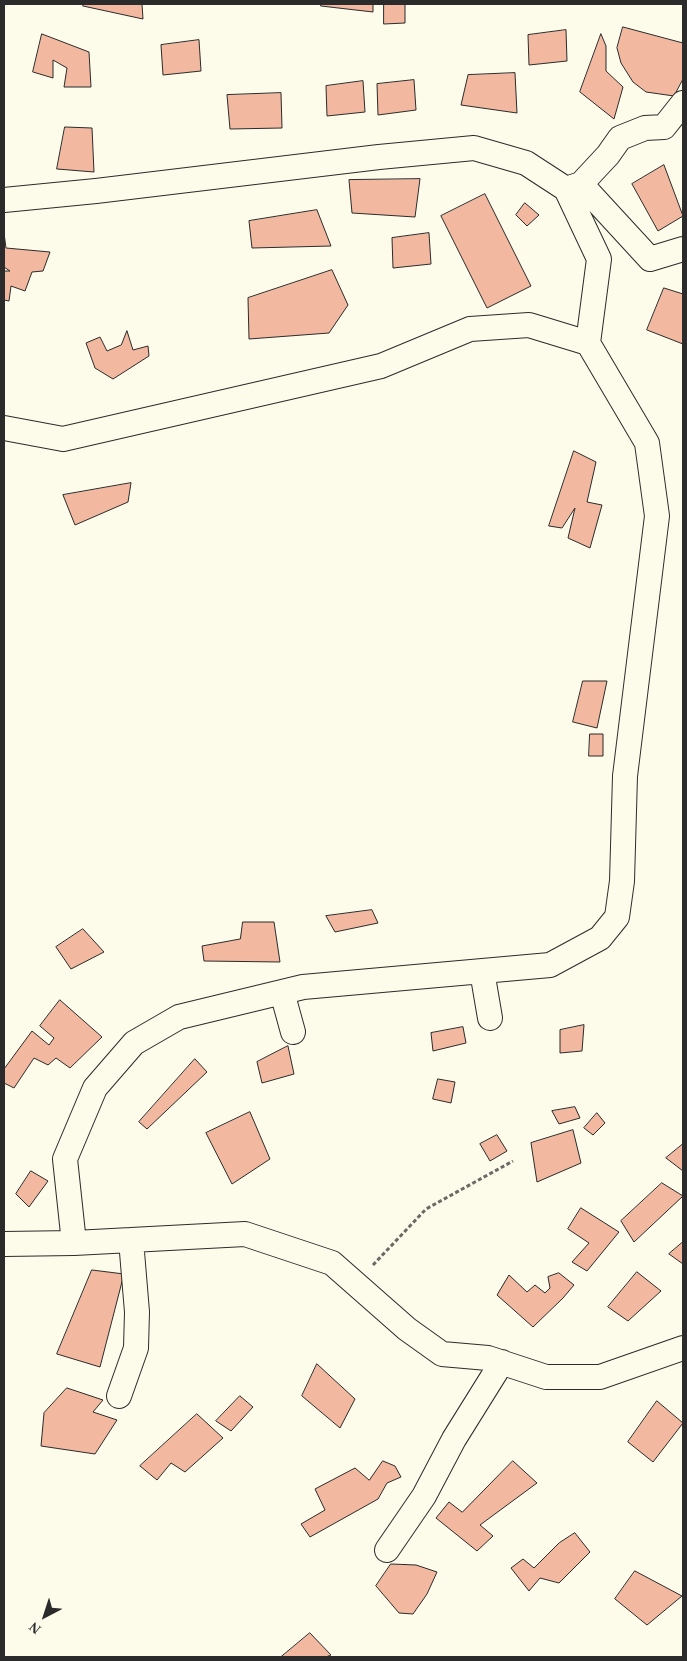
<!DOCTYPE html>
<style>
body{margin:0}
#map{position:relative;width:687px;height:1661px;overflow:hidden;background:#fdfbea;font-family:Georgia,serif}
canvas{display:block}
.frame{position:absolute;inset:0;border:5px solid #2b2b2b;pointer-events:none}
.north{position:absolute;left:20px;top:1591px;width:50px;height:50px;-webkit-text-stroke:4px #fdfbea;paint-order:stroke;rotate:220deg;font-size:14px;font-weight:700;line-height:20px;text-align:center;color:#2b2b2b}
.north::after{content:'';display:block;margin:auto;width:18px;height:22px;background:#2b2b2b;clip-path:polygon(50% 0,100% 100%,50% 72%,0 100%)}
</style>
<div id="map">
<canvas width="687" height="1661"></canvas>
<div class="frame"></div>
<div class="north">N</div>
</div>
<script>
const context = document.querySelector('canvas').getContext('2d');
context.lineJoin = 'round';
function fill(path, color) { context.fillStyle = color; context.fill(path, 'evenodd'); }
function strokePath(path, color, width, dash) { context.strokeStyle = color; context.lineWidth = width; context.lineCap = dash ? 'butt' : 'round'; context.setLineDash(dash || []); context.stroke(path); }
const building = new Path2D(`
 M84 4H142L143 19 83 6Z
 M321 4H373V12L321 6Z
 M384 4H405V23L384 24Z
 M623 27 683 43V79L674 96 646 92 633 82 621 63 617 48Z
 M566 30 567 61 529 65 528 35Z
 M42 34 89 52 91 87H64L67 68 53 60V78L33 72Z
 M601 34 606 46V71L623 87 614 119 580 92Z
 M199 40 201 71 163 75 161 45Z
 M515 73 517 113 461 105 468 75Z
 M414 80 416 110 378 115 377 84Z
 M363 81 365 112 327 116 326 86Z
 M281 93 282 128 230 129 227 95Z
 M65 127 92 128 94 172 57 169Z
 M664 165 683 216 658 231 632 184Z
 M420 179 415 217 352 213 349 180Z
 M485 194 531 286 487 308 441 216Z
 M525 203 539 215 527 226 516 215Z
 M317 210 331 246 252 248 249 221Z
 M4 233 6 248 50 252 43 271 32 272 25 291 11 286 9 301 4 300V271H10L4 267Z
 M429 233 431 264 393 268 392 238Z
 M332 270 348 305 329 333 249 339 248 298Z
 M664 288 683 294V344L647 330Z
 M127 331 133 350 148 346 149 356 113 379 95 368 86 343 100 337 107 351 121 345Z
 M574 451 596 462 587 502 602 505 590 548 568 538 575 508 562 528 549 526Z
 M131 483 128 502 75 525 63 495Z
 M583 681H607L597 728 573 722Z
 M590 734H603V756H589Z
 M372 910 378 923 335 932 326 916Z
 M243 922H274L280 962 204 961 202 946 240 939Z
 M83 929 104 952 71 969 56 947Z
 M60 1000 102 1037 70 1068 56 1058 48 1065 34 1058 14 1088 4 1083V1069L32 1031 49 1045 54 1038 40 1026Z
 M584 1025 582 1051 560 1053V1030Z
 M463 1027 466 1043 433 1051 431 1033Z
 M288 1046 294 1074 262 1083 257 1062Z
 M195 1059 207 1072 147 1129 139 1122Z
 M438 1079 455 1082 451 1103 433 1099Z
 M575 1107 580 1118 559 1124 552 1111Z
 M250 1112 270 1159 232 1184 206 1133Z
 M597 1113 605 1123 593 1135 584 1128Z
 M573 1130 581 1163 537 1182 531 1143Z
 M497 1135 507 1151 490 1161 480 1144Z
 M683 1144V1171L666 1158Z
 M31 1171 48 1181 29 1207 16 1194Z
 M662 1183 683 1196 634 1242 621 1221Z
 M581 1208 619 1232 587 1271 572 1262 589 1243 568 1229Z
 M683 1242V1264L669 1254Z
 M92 1270 124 1274 100 1367 57 1354Z
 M637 1272 661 1291 628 1321 608 1307Z
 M559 1273 574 1285 563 1298 533 1327 497 1295 509 1275 527 1292 535 1285 545 1293 550 1288 548 1277Z
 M317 1364 355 1399 340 1428 302 1396Z
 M67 1388 103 1400 93 1412 117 1420 95 1454 41 1446 44 1413Z
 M240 1396 253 1407 231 1431 216 1421Z
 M657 1401 683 1423 653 1462 628 1442Z
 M197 1414 223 1438 185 1472 171 1463 157 1480 140 1466Z
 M383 1461 395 1466 401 1477 387 1483 378 1499 310 1537 301 1524 325 1510 315 1489 355 1468 369 1480Z
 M513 1461 537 1483 480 1525 493 1536 477 1551 436 1518 449 1502 462 1512Z
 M575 1533 590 1552 559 1583 540 1578 529 1591 511 1568 523 1559 534 1568 559 1543Z
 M391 1564 416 1565 437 1572 427 1594 413 1614 399 1613 376 1586Z
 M635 1571 682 1596 647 1625 615 1599Z
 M310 1633 331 1655 326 1657H281Z`);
fill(building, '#f2b8a0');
strokePath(building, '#2b2b2b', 1);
const street = new Path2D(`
 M581 184 650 259 683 249
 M566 189 581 184 608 155 620 138 645 128 664 127 683 103
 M4 200 96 191 379 157 474 148 526 163 566 189 599 259 588 343 647 443 657 516 625 776 622 881 617 917 600 938 550 965 303 987 179 1017 134 1043 95 1088 65 1159 74 1243
 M4 428 63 439 381 366 470 329 529 325 588 343
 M482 971 490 1018
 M282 992 293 1032
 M4 1244 74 1243 245 1234 332 1263 407 1329 442 1354 488 1358 546 1377H600L683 1348
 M119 1396 136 1348 137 1312 131 1240
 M387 1550 424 1496 454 1439 502 1362`);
strokePath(street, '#2b2b2b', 26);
strokePath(new Path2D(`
 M373 1265 426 1209 513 1161`), '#6a6964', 3, [4, 2.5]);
strokePath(street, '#fdfbea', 24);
</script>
